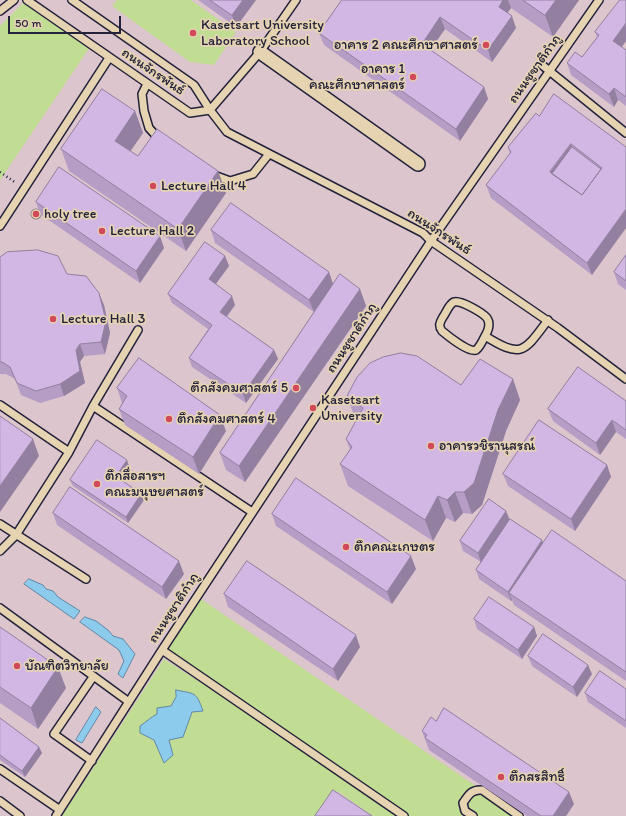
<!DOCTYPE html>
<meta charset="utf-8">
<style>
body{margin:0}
#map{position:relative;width:626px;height:816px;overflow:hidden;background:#e0cbc1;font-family:Itim,sans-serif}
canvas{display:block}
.scale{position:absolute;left:8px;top:16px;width:113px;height:18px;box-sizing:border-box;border:2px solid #22223b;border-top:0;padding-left:5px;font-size:12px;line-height:14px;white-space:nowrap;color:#22223b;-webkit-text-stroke:3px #e6d3b1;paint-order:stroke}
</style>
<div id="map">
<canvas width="626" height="816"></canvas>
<div class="scale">50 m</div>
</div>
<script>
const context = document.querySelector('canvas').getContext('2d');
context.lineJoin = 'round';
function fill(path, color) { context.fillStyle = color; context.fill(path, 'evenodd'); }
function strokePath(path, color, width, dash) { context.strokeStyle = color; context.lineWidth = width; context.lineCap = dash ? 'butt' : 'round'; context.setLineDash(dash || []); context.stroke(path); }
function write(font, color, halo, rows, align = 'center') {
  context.font = font + ' Itim,"Playpen Sans Thai",sans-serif'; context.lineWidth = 3.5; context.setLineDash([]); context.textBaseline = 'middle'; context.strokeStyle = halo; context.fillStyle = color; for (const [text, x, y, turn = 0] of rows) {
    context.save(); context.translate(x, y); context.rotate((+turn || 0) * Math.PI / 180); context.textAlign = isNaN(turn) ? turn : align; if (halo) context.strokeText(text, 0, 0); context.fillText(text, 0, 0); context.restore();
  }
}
fill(new Path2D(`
 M0 0H626V816H0Z`), '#dcc5cc');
fill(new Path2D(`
 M117 0H191L236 32 214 65 190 62 112 6Z
 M24 2 90 47 0 180V26Z
 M198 597 520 816H373L337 791 320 816H62L164 659 324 762 162 650Z`), '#c1dc93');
const water = new Path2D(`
 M29 579 43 585 46 589 53 591 58 597 80 611 74 619 24 584Z
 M85 617 96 621 108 630 113 636 123 639 135 654 123 678 118 674 124 661 119 650 80 622Z
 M176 690C195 694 196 691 203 711L192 712 183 737 169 740 173 755 164 763 154 740 140 733V726C146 722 151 717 157 714V708L171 706 176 697Z
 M96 707 101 712 82 743 76 740Z`);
fill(water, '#8dcbed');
strokePath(water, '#6287a6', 1);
const lane = new Path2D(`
 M27 0 190 113 210 110 260 52 296 0
 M72 0 194 85 210 110 227 132 423 233 431 241 558 328 626 379
 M0 11 14 0
 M542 65 626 133
 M147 84 142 94 144 111 149 128 160 140
 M211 174 230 181 253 174 269 154
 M0 226 109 58
 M485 336C483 340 480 347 476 350 469 353 448 336 442 331 438 326 440 322 443 317 446 313 449 304 454 302 461 300 483 313 487 318 491 324 488 331 485 336 522 359 524 352 548 320
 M0 405 69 452
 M93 406 252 512
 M0 524 86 579
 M0 551 16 535 69 452 93 406 138 330
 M0 608 129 702
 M162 650 404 816
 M92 761 54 734 93 677
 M0 769 60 810
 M0 801 20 816
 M56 816 162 650 431 241 599 0
 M473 816 465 811 463 803C468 796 471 789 482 790L519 816`);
const street = new Path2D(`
 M260 52 418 164`);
strokePath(lane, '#22223b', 10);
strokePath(street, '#22223b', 16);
strokePath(new Path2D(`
 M0 172 16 183`), '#22223b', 2.5, [1, 3]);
strokePath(lane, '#e6d3b1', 7);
strokePath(street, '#e6d3b1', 13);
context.fillStyle = '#857d7e';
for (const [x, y] of [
 [36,214]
]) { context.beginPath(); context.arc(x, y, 5.5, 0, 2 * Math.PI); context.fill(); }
fill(new Path2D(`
 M198 0H256L236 27Z
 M342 0H579L553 37 511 8 507 13 516 28 492 62 445 29 430 50 484 87 488 99 460 141 324 45 319 33Z
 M626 0V41L622 47 626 50V106L618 100 614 107 571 75 567 63 582 57 597 37 595 32Z
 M135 111 143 133 130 151 138 156 218 171 226 193 186 251 69 171 61 149Z
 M539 116 626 147 592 275 491 198 486 185 510 154 508 147Z
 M36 202 164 248 140 283 40 214Z
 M211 230 329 272 333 284 360 289 366 306 245 482 226 470 220 453 328 292 314 312 215 243Z
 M626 255V290L618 284 614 272Z
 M225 256 229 266 216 284 235 305 227 317 274 350 278 359 246 403 192 367 189 358 208 329 172 303 168 294Z
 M0 257 67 274 104 305 110 333 105 354 84 356 80 362 85 383 64 396 40 403 21 395 15 379 6 374H0Z
 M513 379 520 400 506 431 482 505 472 514 463 513 455 522 446 518 433 541 348 486 340 464 350 450 346 439 357 419 355 418 347 396 461 385Z
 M117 388 226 431 199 474 125 425 119 409 122 403Z
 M626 401V439L616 432 600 455 553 421 548 409Z
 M607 465 611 477 575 531 508 486 503 474Z
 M129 466 120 479 141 494 144 500 128 523 73 486 70 480Z
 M53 513 184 574 166 599 57 525Z
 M272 514 416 569 392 604 276 526Z
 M510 520 543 543 626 581V681L514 605 512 600 511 601 479 579 476 570 481 562 463 551 460 541Z
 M224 594 360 647 338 681 228 607Z
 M474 619 534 627 537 636 522 659 477 629Z
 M0 627 66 688 38 729 0 703Z
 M528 656 592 674 577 697 532 666Z
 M626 689V728L588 702 585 693Z
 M0 718 39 747 42 753 25 777 0 760Z
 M422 731 574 804 566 816H527L429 750Z`), '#b59dc5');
fill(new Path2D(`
 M243 0H256L236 27 232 15Z
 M503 0H508L511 8 503 19 499 7Z
 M556 0H579L553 37 545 15Z
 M512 16 516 28 492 62 488 50Z
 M440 17 445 29 426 56 422 44Z
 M626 23V41L617 53 613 41Z
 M484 87 488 99 460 141 456 129Z
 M614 88 618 100 614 107 609 94Z
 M135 111 143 133 123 162 115 141Z
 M571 144 575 156 558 180 550 172Z
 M218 171 226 193 186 251 178 229Z
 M626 209V228L592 275 587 263Z
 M160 236 164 248 140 283 136 271Z
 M225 256 229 266 212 289 209 279Z
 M329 272 333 284 314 312 309 300Z
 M360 289 366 306 245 482 239 466Z
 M99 293 104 305 110 333 105 354 101 342Z
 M232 296 235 305 223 321 220 312Z
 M80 344 84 356 80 362 85 383 64 396 60 384 76 350Z
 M274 350 278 359 246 403 243 394Z
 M513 379 520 400 506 431 482 505 472 514 464 492 498 410Z
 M220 415 226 431 199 474 193 457Z
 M612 420 616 432 600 455 596 443Z
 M33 439 39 456 0 512V486Z
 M127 460 129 466 118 483 116 476Z
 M607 465 611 477 575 531 571 519Z
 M455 492 463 513 455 522 447 500Z
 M141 494 144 500 128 523 126 517Z
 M438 496 446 518 433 541 425 520Z
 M506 511 510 520 481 563 478 553Z
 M542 540 546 550 509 593 512 600 511 601 508 592Z
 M411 556 416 569 392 604 387 592Z
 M179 561 184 574 166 599 162 587Z
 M534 627 537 636 522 659 518 650Z
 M356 635 360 647 338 681 333 669Z
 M588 665 592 674 577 697 573 687Z
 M58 667 66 688 38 729 31 708Z
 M39 747 42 753 25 777 22 771Z
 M569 792 574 804 566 816H553Z`), '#9380a0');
const building = new Path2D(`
 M210 0H243L232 15Z
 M342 0H503L499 7 512 16 488 50 440 17 422 44 484 87 456 129 319 33Z
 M523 0H556L545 15Z
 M620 0H626V23L613 41 626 50V97L614 88 609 94 567 63 575 52 582 57 599 35 595 32Z
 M102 89 135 111 115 141 138 156 157 129 218 171 178 229 61 149Z
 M554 94 626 147V209L587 263 486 185 511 152 508 147 536 113 539 116ZM571 144 602 168 582 195 550 172Z
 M572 147 601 169 582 195 552 174Z
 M59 167 160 236 136 271 36 202Z
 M231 203 329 272 309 300 211 230Z
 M205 242 225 256 209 279 232 296 220 312 274 350 243 394 189 358 212 325 168 294Z
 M38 250 58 256 67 274 86 276 99 293 106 321 101 342 80 344 76 350 80 371 60 384 36 391 17 383 10 367 2 362H0V257L7 252Z
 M626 255V281L614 272Z
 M340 274 360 289 239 466 220 453Z
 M401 353 417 356 461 385 480 359 513 379 498 410 474 483 464 492H455L447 500 438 496 425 520 340 464 352 447 346 439 363 408 347 396 357 377 370 363 383 357Z
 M139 358 220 415 193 457 119 409 127 396 117 388Z
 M578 367 626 401V430L612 420 596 443 548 409Z
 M0 416 33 439 0 486Z
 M539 420 607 465 571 519 503 474Z
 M97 440 127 460 116 476 141 494 126 517 70 480Z
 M296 478 411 556 387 592 272 514Z
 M70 487 179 561 162 587 53 513Z
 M489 499 506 511 478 553 460 541Z
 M510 519 542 540 508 592 476 570Z
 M552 530 626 581V672L509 593Z
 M247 561 356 635 333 669 224 594Z
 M489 597 534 627 518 650 474 619Z
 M0 627 58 667 31 708 0 687Z
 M543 634 588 665 573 687 528 656Z
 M600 671 626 689V721L585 693Z
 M444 708 569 792 553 816H541L425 738 427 735 422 731 431 717 436 721Z
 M0 718 39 747 22 771 0 755Z
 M333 790 372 816H315Z`);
fill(building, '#d2b7e5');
strokePath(building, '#9380a0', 1);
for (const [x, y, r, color] of [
 [193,33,4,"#d1495b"],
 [486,45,4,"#d1495b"],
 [413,77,4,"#d1495b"],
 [153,186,4,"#d1495b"],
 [36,214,4,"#d1495b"],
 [102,231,4,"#d1495b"],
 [53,319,4,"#d1495b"],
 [296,388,4,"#d1495b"],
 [313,408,4,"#d1495b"],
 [169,419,4,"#d1495b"],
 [431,446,4,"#d1495b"],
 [97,484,4,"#d1495b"],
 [346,547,4,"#d1495b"],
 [17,666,4,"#d1495b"],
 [501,777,4,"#d1495b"]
]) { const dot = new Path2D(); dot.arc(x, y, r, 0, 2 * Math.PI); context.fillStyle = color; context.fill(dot); strokePath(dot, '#e6d3b1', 1.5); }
write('14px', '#22223b', '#e6d3b1', [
 ["Kasetsart University",201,25],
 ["Laboratory School",201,41],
 ["อาคาร 2 คณะศึกษาศาสตร์",478,45,"right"],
 ["อาคาร 1",405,69,"right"],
 ["คณะศึกษาศาสตร์",405,85,"right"],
 ["Lecture Hall 4",161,186],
 ["holy tree",44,214],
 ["Lecture Hall 2",110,231],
 ["Lecture Hall 3",61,319],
 ["ตึกสังคมศาสตร์ 5",288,388,"right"],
 ["Kasetsart",321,400],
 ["University",321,416],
 ["ตึกสังคมศาสตร์ 4",177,419],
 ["อาคารวชิรานุสรณ์",439,446],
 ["ตึกสื่อสารฯ",105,476],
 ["คณะมนุษยศาสตร์",105,492],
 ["ตึกคณะเกษตร",354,547],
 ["บัณฑิตวิทยาลัย",25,666],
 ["ตึกสรสิทธิ์",509,777]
], 'left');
write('14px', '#22223b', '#e6d3b1', [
 ["ถนนชูชาติกำภู",535,69,-55],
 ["ถนนจักรพันธ์",153,72,34],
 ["ถนนจักรพันธ์",439,232,33],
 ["ถนนชูชาติกำภู",352,338,-57],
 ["ถนนชูชาติกำภู",174,608,-57]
]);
</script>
